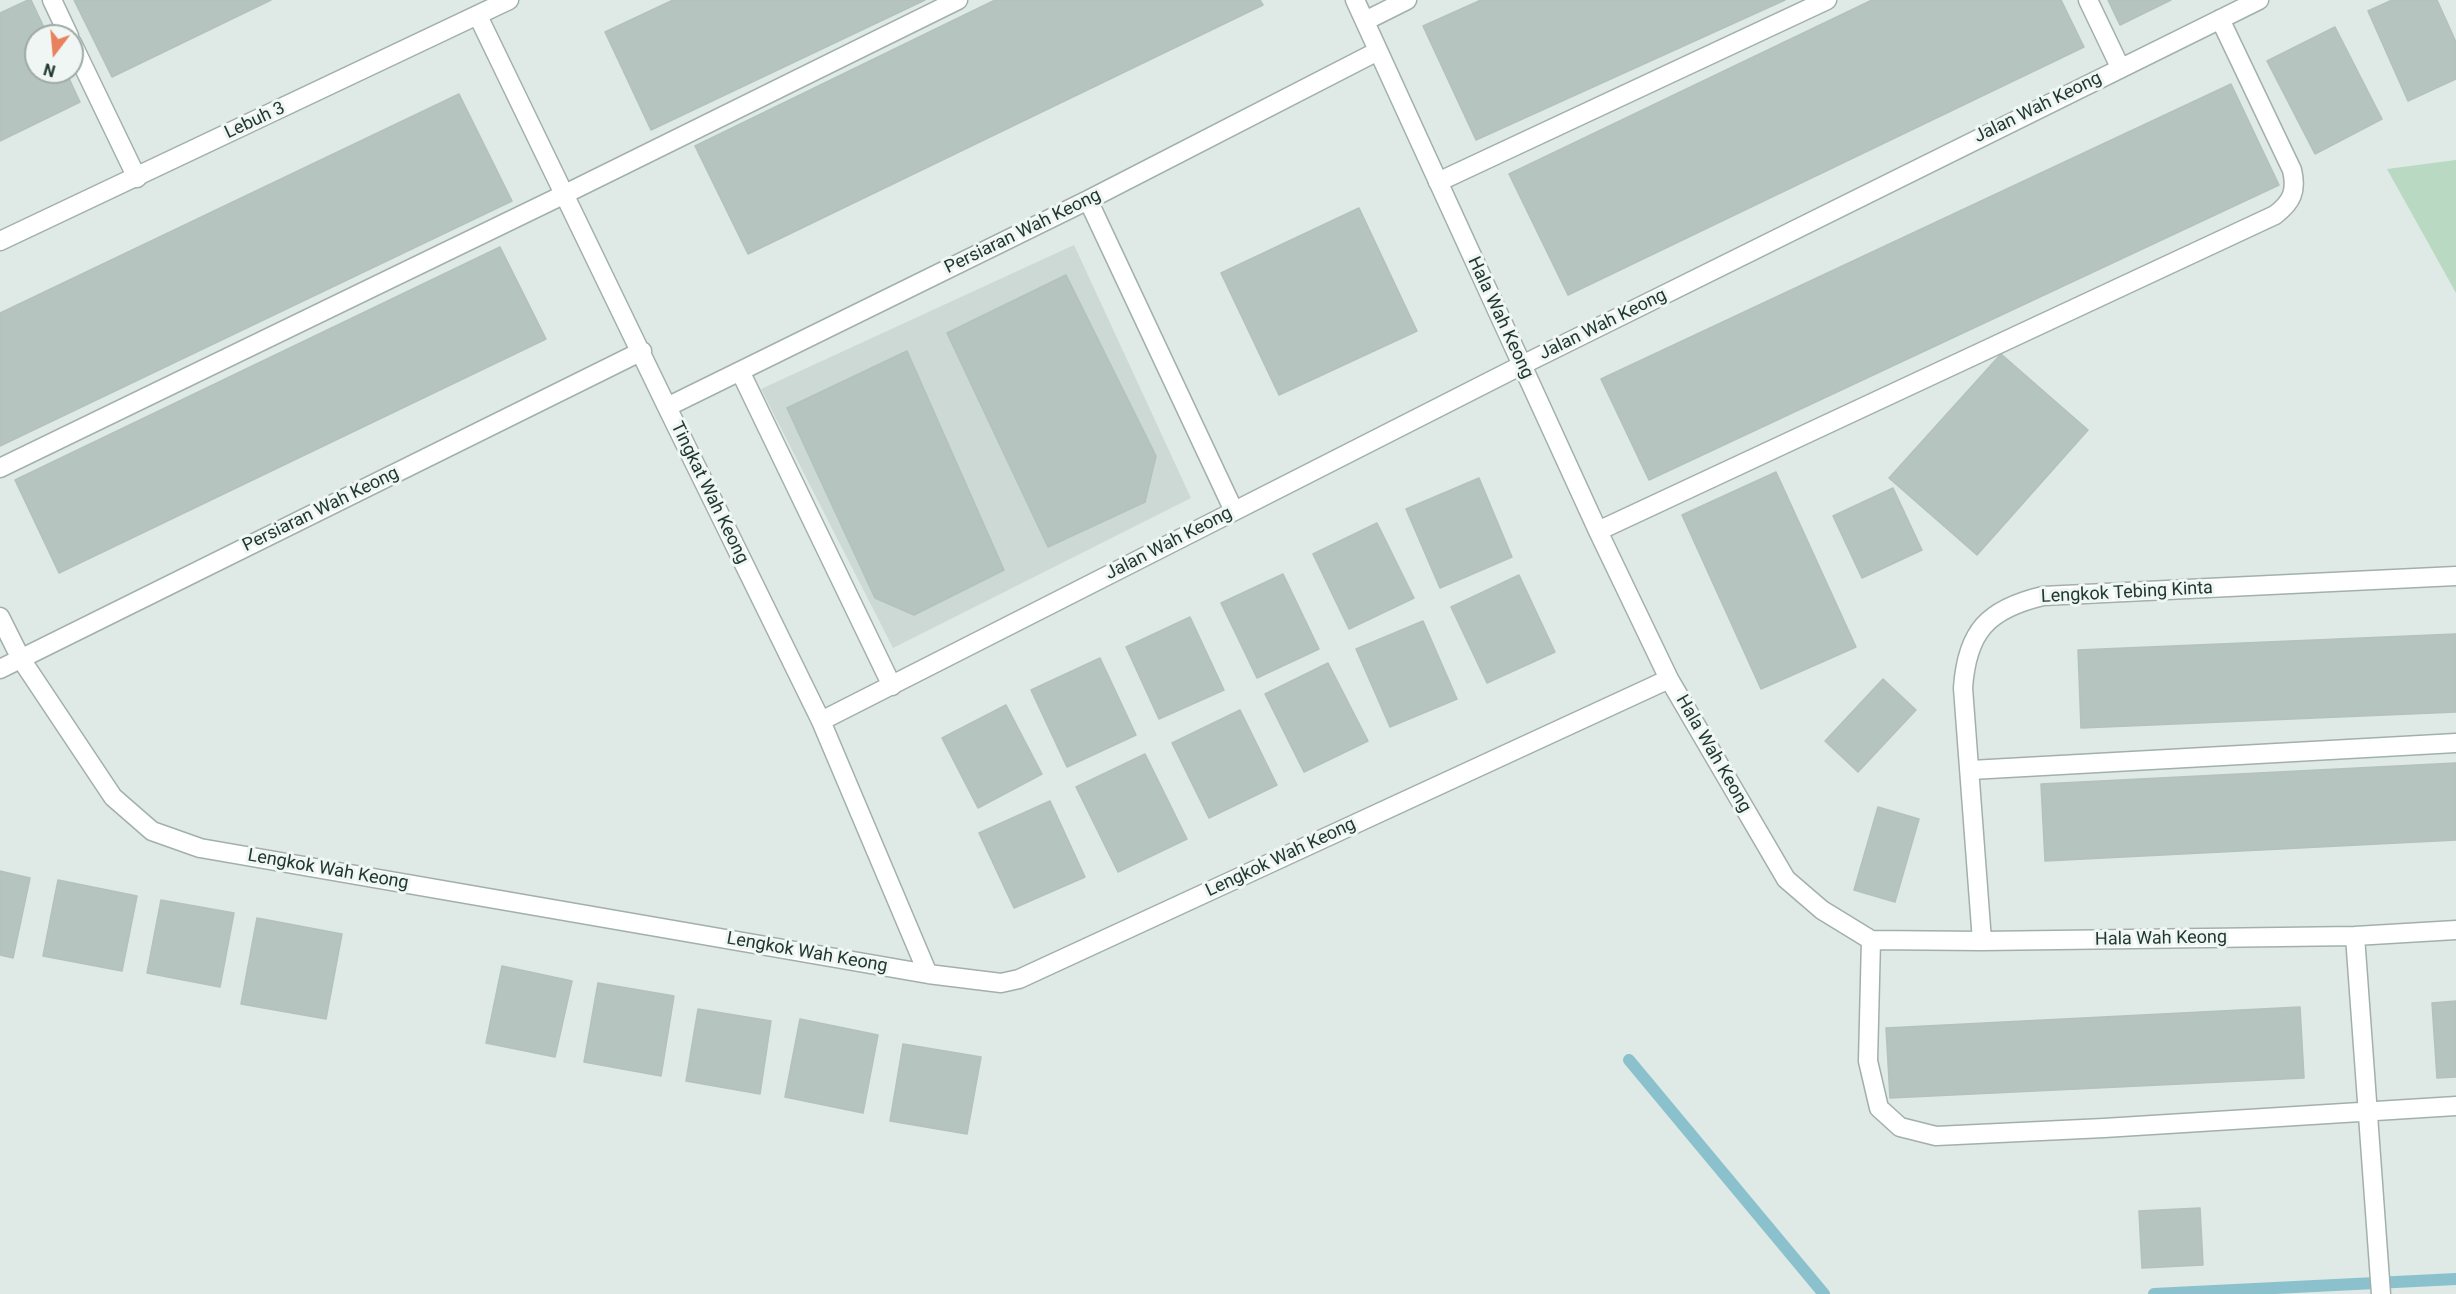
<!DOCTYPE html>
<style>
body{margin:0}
#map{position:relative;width:2456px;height:1294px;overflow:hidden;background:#dfe9e5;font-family:Roboto,sans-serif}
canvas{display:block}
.north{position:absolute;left:24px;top:24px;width:60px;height:60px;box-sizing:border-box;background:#eff6f3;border:2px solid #9daaa6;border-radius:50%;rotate:196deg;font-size:16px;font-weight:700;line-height:24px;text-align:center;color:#213832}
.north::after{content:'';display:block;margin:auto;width:21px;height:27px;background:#e9805e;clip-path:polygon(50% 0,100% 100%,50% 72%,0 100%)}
</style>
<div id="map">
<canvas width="2456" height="1294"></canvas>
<div class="north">N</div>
</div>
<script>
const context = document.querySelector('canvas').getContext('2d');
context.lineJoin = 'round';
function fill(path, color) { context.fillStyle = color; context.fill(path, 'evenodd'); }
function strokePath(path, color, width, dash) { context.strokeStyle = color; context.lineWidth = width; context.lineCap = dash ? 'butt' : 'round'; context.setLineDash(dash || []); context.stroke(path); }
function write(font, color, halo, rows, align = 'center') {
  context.font = font + ' Roboto,sans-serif'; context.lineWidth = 6; context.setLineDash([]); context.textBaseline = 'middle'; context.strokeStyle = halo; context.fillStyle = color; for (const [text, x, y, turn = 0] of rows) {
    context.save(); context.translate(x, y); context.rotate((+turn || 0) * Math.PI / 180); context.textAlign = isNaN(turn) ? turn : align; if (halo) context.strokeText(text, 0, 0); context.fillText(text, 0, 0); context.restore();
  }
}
fill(new Path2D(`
 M1074 245 1191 498 893 648 761 389Z`), '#cdd9d4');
fill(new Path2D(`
 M2456 160V293L2387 169Z`), '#b9d9c2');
strokePath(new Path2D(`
 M1629 1060 1824 1294
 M2154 1294 2456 1279`), '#8ac1cc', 12);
const building = new Path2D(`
 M28 0H31L48 36H36V72H66L80 102 0 141V13Z
 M74 0H271L112 77Z
 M673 0H925L651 130 605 32Z
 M995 0H1260L1263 5 748 254 695 146Z
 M1481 0H1785L1476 140 1423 26Z
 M1872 0H2061L2084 47 1568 295 1509 174Z
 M2108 0H2171L2120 25Z
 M2392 0H2437L2456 42V79L2408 101 2368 11Z
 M2335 27 2382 119 2315 154 2267 61Z
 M2231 84 2279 185 1649 480 1601 379Z
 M459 94 512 201 0 446V313Z
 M1359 208 1417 331 1279 395 1221 273Z
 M500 247 546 339 59 573 15 480Z
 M1066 275 1156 456 1145 502 1048 547 947 333Z
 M907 351 1004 570 914 615 875 598 787 408Z
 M2001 354 2088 430 1977 555 1889 478Z
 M1776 472 1856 647 1761 689 1682 515Z
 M1479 478 1512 557 1440 588 1406 509Z
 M1893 488 1922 550 1862 578 1833 516Z
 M1377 523 1414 598 1349 629 1313 554Z
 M1283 574 1319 649 1257 678 1221 603Z
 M1519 575 1555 652 1487 683 1451 607Z
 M1190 617 1224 690 1159 719 1126 647Z
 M1423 621 1457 699 1390 727 1356 649Z
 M2456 634V712L2081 728 2078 650Z
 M1100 658 1136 735 1067 767 1031 690Z
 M1328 663 1368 741 1304 772 1265 694Z
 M1883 679 1916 710 1858 772 1825 741Z
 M1006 705 1042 774 978 808 942 738Z
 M1240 710 1277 785 1209 818 1172 743Z
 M1145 754 1187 839 1118 872 1076 787Z
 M2456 763V840L2045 861 2041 784Z
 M1050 801 1085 877 1014 908 979 833Z
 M1878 807 1919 819 1895 902 1854 890Z
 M0 871 30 878 13 958 0 955Z
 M58 880 137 896 122 971 43 956Z
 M161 900 234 913 220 987 147 973Z
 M257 918 342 934 326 1019 241 1004Z
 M502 966 572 981 555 1057 486 1043Z
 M598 983 674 996 661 1076 584 1062Z
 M2456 1001V1077L2437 1078 2432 1003Z
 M2300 1007 2304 1078 1890 1098 1886 1028Z
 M698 1009 771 1021 760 1094 686 1081Z
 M800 1019 878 1035 863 1113 785 1097Z
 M903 1044 981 1057 967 1134 890 1121Z
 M2200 1208 2203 1265 2142 1268 2139 1211Z`);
fill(building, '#b5c4be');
strokePath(building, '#b2c2bc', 1.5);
const lane = new Path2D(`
 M52 0 69 36
 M72 43 137 178
 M1438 182 1827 0
 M0 468 565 194 958 0
 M1971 770 2456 743`);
const street = new Path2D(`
 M1355 0 1598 531 1669 679 1786 879 1822 910 1871 940 1982 941 2355 936 2456 930
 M2088 0 2120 67
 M478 16 667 407 821 721 928 974
 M1365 21 1407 0
 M1088 200 1234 511
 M0 241 509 0
 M740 371 892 686
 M667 407 1088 200 1378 51
 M1598 531 2275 215C2292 202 2297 191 2292 170L2220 19
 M0 617 21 659 113 797 152 831 200 848 928 974 1001 983 1019 979 1669 679
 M0 669 642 351
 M821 721 1522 365 2259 0
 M2355 936 2381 1294
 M1871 940 1868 1061 1879 1108 1900 1127 1936 1136 2104 1128 2456 1106
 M1982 941 1963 688C1967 631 1988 609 2043 596L2456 576`);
strokePath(lane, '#a2b0ac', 21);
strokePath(street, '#a2b0ac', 21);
strokePath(lane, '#fff', 18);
strokePath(street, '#fff', 18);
write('18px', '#213832', '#eff6f3', [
 ["Jalan Wah Keong",2038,108,-26],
 ["Lebuh 3",255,121,-25],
 ["Persiaran Wah Keong",1023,232,-26],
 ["Hala Wah Keong",1500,318,65],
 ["Jalan Wah Keong",1603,325,-26],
 ["Tingkat Wah Keong",709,493,64],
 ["Persiaran Wah Keong",321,510,-26],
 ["Jalan Wah Keong",1169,544,-27],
 ["Lengkok Tebing Kinta",2127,593,-3],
 ["Hala Wah Keong",1713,754,60],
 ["Lengkok Wah Keong",1281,858,-25],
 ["Lengkok Wah Keong",328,870,10],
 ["Hala Wah Keong",2161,939,-1],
 ["Lengkok Wah Keong",807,953,10]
]);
</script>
